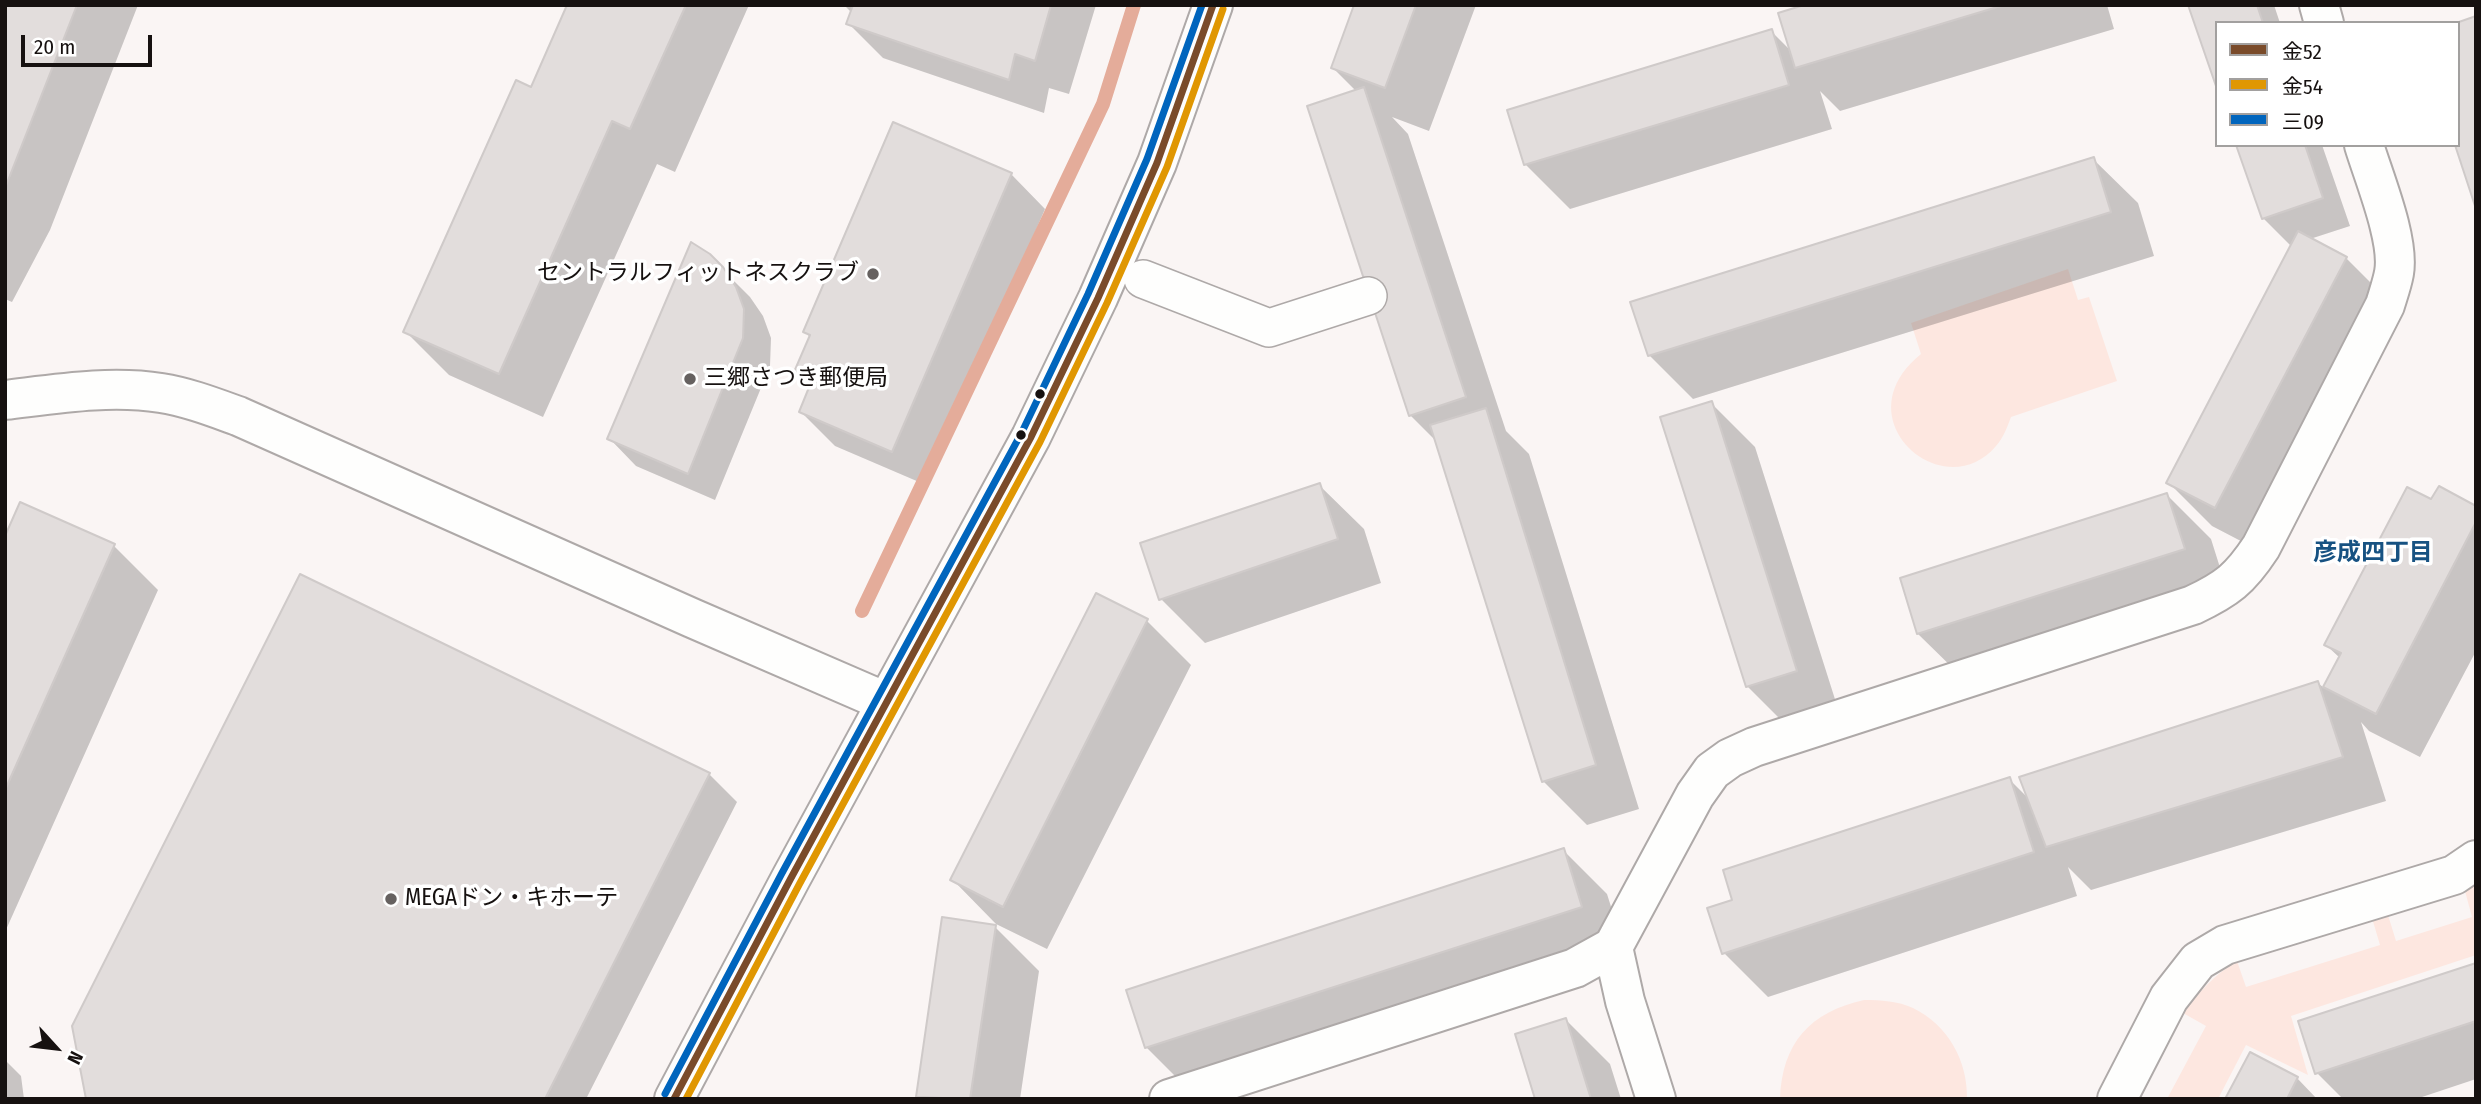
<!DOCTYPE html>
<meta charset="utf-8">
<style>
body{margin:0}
#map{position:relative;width:2481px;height:1104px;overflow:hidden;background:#faf5f4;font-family:"Fira Sans Condensed","Noto Sans JP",sans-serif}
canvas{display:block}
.frame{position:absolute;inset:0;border:7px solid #161110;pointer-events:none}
.legend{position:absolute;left:2215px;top:21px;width:245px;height:126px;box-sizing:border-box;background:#fff;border:2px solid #a2a09f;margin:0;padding:9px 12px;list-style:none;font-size:21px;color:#161110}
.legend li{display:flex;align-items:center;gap:14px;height:35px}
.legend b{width:35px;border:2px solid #a2a09f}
.north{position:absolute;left:21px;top:1013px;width:70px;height:70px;-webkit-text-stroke:5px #fff;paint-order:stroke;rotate:117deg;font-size:19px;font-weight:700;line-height:28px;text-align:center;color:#161110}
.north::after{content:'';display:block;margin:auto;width:24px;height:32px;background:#161110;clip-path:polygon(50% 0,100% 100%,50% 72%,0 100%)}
.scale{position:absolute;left:21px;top:35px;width:131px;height:32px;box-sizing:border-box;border:4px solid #161110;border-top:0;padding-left:9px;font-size:21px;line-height:24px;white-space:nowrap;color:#161110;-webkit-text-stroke:5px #fff;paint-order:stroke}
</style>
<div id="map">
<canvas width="2481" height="1104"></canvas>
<div class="frame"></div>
<ul class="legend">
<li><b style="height:9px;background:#7a4b2a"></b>金52</li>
<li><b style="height:9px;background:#e09702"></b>金54</li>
<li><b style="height:9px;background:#0065bd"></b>三09</li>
</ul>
<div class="north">N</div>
<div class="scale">20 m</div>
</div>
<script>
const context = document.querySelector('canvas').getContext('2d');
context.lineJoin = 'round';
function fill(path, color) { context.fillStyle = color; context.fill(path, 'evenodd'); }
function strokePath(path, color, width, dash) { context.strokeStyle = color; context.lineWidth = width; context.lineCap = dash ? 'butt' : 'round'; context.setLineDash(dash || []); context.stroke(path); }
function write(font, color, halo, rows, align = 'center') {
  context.font = font + ' "Fira Sans Condensed","Noto Sans JP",sans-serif'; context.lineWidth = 7; context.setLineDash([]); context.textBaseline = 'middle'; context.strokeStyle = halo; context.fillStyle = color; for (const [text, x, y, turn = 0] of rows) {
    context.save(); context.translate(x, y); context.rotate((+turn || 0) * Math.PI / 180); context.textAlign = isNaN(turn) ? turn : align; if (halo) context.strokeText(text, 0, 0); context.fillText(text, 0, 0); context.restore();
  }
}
fill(new Path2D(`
 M2068 269 2078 300 2089 297 2117 381 2011 417C2007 428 2003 438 1996 446 1944 508 1840 419 1921 354L1911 323Z
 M2476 882V955L2291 1016 2308 1075 2246 1045 2218 1099H2167L2206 1026 2183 1013C2198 993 2215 974 2237 961L2246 987 2380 945 2372 918 2388 915 2396 941 2472 917 2465 891Z
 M1864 1000C1881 1000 1898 1001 1913 1008 1948 1025 1968 1061 1967 1099H1780C1782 1043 1810 1012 1864 1000Z`), '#fde7e0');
fill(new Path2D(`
 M5 5H138L50 230 12 302 5 299Z
 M569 5H749L675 172 657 164 543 417 449 375 405 331 532 89Z
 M844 5H1096L1069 94 1049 88 1044 113 883 58 848 23 852 13Z
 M1356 5H1476L1429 131 1392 117 1408 134 1506 431 1529 454 1639 809 1587 825 1543 781 1437 442 1410 415 1357 92 1333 68Z
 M1810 5H2107L2114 29 1840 111 1820 91 1832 129 1570 209 1526 165 1510 111 1771 31 1792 52Z
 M2190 5H2274L2280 23H2217Z
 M2238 145H2322L2350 226 2310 239 2346 258 2390 302 2260 551 2212 526 2168 482 2292 247 2263 218Z
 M2093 159 2138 203 2154 256 1693 399 1649 355Z
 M1011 174 1045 209 926 485 835 446 801 412 811 387 796 372 811 338 805 332Z
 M709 256 750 297 763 316 771 338 770 366 715 500 636 466 609 438Z
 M1711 403 1755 447 1840 715 1791 730 1747 686Z
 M1319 485 1364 529 1381 583 1205 643 1161 599Z
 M2167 495 2211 539 2228 593 1963 678 1918 634 1902 580Z
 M2432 502 2476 508V651L2420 757 2369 731 2361 722 2386 801 2091 890 2068 867 2077 896 1768 997 1724 953 1734 901 2009 779 2029 799 2318 683 2324 688 2340 658 2326 645Z
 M5 540 114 546 158 590 5 932Z
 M1147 621 1191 665 1047 949 996 924 952 879Z
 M709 774 737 802 586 1099H87Z
 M1563 850 1607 894 1625 951 1190 1091 1146 1047Z
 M995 927 1039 971 1020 1099H921L918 1096Z
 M2476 965V1079L2416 1099H2343L2317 1073Z
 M1566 1020 1610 1064 1621 1099H1537Z
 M5 1060 21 1076 24 1099H5Z
 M2297 1078 2317 1099H2227Z`), '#0003');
strokePath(new Path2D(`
 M862 611 1103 104 1134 5`), '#e4ac9a', 14);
const building = new Path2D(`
 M5 5H77L5 188Z
 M567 5H686L630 129 612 121 499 374 403 332 516 80 531 87Z
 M853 5H1051L1035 61 1015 54 1009 80 846 24Z
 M1354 5H1416L1385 88 1331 68Z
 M1804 5H2004L1795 68 1778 13Z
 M2188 5H2257L2263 23H2217V89Z
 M2476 16V209L2455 145H2458V23H2456Z
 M1772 29 1789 85 1524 165 1507 110Z
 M1364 87 1466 397 1409 416 1307 106Z
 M893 122 1012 173 892 452 799 412 812 380 794 372 810 335 803 332Z
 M2236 145H2305L2323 198 2262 219Z
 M2094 157 2111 212 1648 356 1630 302Z
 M2298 231 2347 257 2215 508 2166 483Z
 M691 242 710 254 723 267 736 287 744 309 743 338 688 474 607 439Z
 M1712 401 1797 671 1746 687 1660 417Z
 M1486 408 1596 765 1542 782 1430 425Z
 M1320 483 1338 539 1159 600 1140 543Z
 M2439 486 2476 506V522L2376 714 2323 687 2341 653 2324 645 2407 487 2431 499Z
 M2167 493 2185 549 1917 634 1900 578Z
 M20 502 115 544 5 790V536Z
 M300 574 710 773 545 1099H86L72 1026Z
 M1096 593 1148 619 1003 907 950 880Z
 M2318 681 2343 757 2046 847 2019 777Z
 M2010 777 2034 852 1722 954 1707 908 1732 900 1723 870Z
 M1564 848 1582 907 1145 1048 1126 990Z
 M942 917 996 925 970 1099 916 1097Z
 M2476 963V1021L2315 1074 2298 1021Z
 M1566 1018 1591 1099H1535L1515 1034Z
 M2250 1052 2298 1077 2287 1099H2225Z`);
fill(building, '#e2dddc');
strokePath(building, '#cfcac9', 2);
const pedestrian = new Path2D(`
 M1143 279 1269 328 1368 296`);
const minor = new Path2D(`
 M2319 5 2324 23
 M1169 1099 1575 968 1613 947
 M1656 1099 1625 1001 1613 947 1695 795 1712 771 1730 758 1754 747 2193 605C2227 589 2240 579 2261 547L2385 305C2388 295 2392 284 2394 273 2400 240 2374 178 2364 145
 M2117 1099 2169 998 2198 961 2225 945 2454 875 2476 860`);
const tertiary = new Path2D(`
 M5 400C56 394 109 385 161 393 187 397 213 407 238 416L692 618 886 702
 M674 1099 791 878 1031 437 1098 298 1157 163 1213 5`);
strokePath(pedestrian, '#aea9a8', 40);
strokePath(minor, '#aea9a8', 42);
strokePath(tertiary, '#aea9a8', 42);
strokePath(pedestrian, '#fefefd', 37);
strokePath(minor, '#fefefd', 38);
strokePath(tertiary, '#fefefd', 38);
strokePath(new Path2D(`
 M674 1099 791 878 1031 437 1098 298 1157 163 1213 5`), '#7a4b2a', 7);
strokePath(new Path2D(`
 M686 1099 800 883 1040 442 1107 303 1167 167 1223 9`), '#e09702', 7);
strokePath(new Path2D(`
 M665 1094 782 873 1022 432 1088 294 1147 159 1202 5`), '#0065bd', 7);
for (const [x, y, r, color] of [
 [873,274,7,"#666160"],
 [690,379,7,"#666160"],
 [1040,394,6,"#161110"],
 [1021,435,6,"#161110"],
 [391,899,7,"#666160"]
]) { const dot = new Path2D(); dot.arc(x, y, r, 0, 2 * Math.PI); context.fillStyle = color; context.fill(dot); strokePath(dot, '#fff', 2.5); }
write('23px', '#161110', '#fff', [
 ["セントラルフィットネスクラブ",859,274,"right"],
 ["三郷さつき郵便局",704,379],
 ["MEGAドン・キホーテ",405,899]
], 'left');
write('bold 24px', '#175282', '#fff', [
 ["彦成四丁目",2373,553]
]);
</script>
